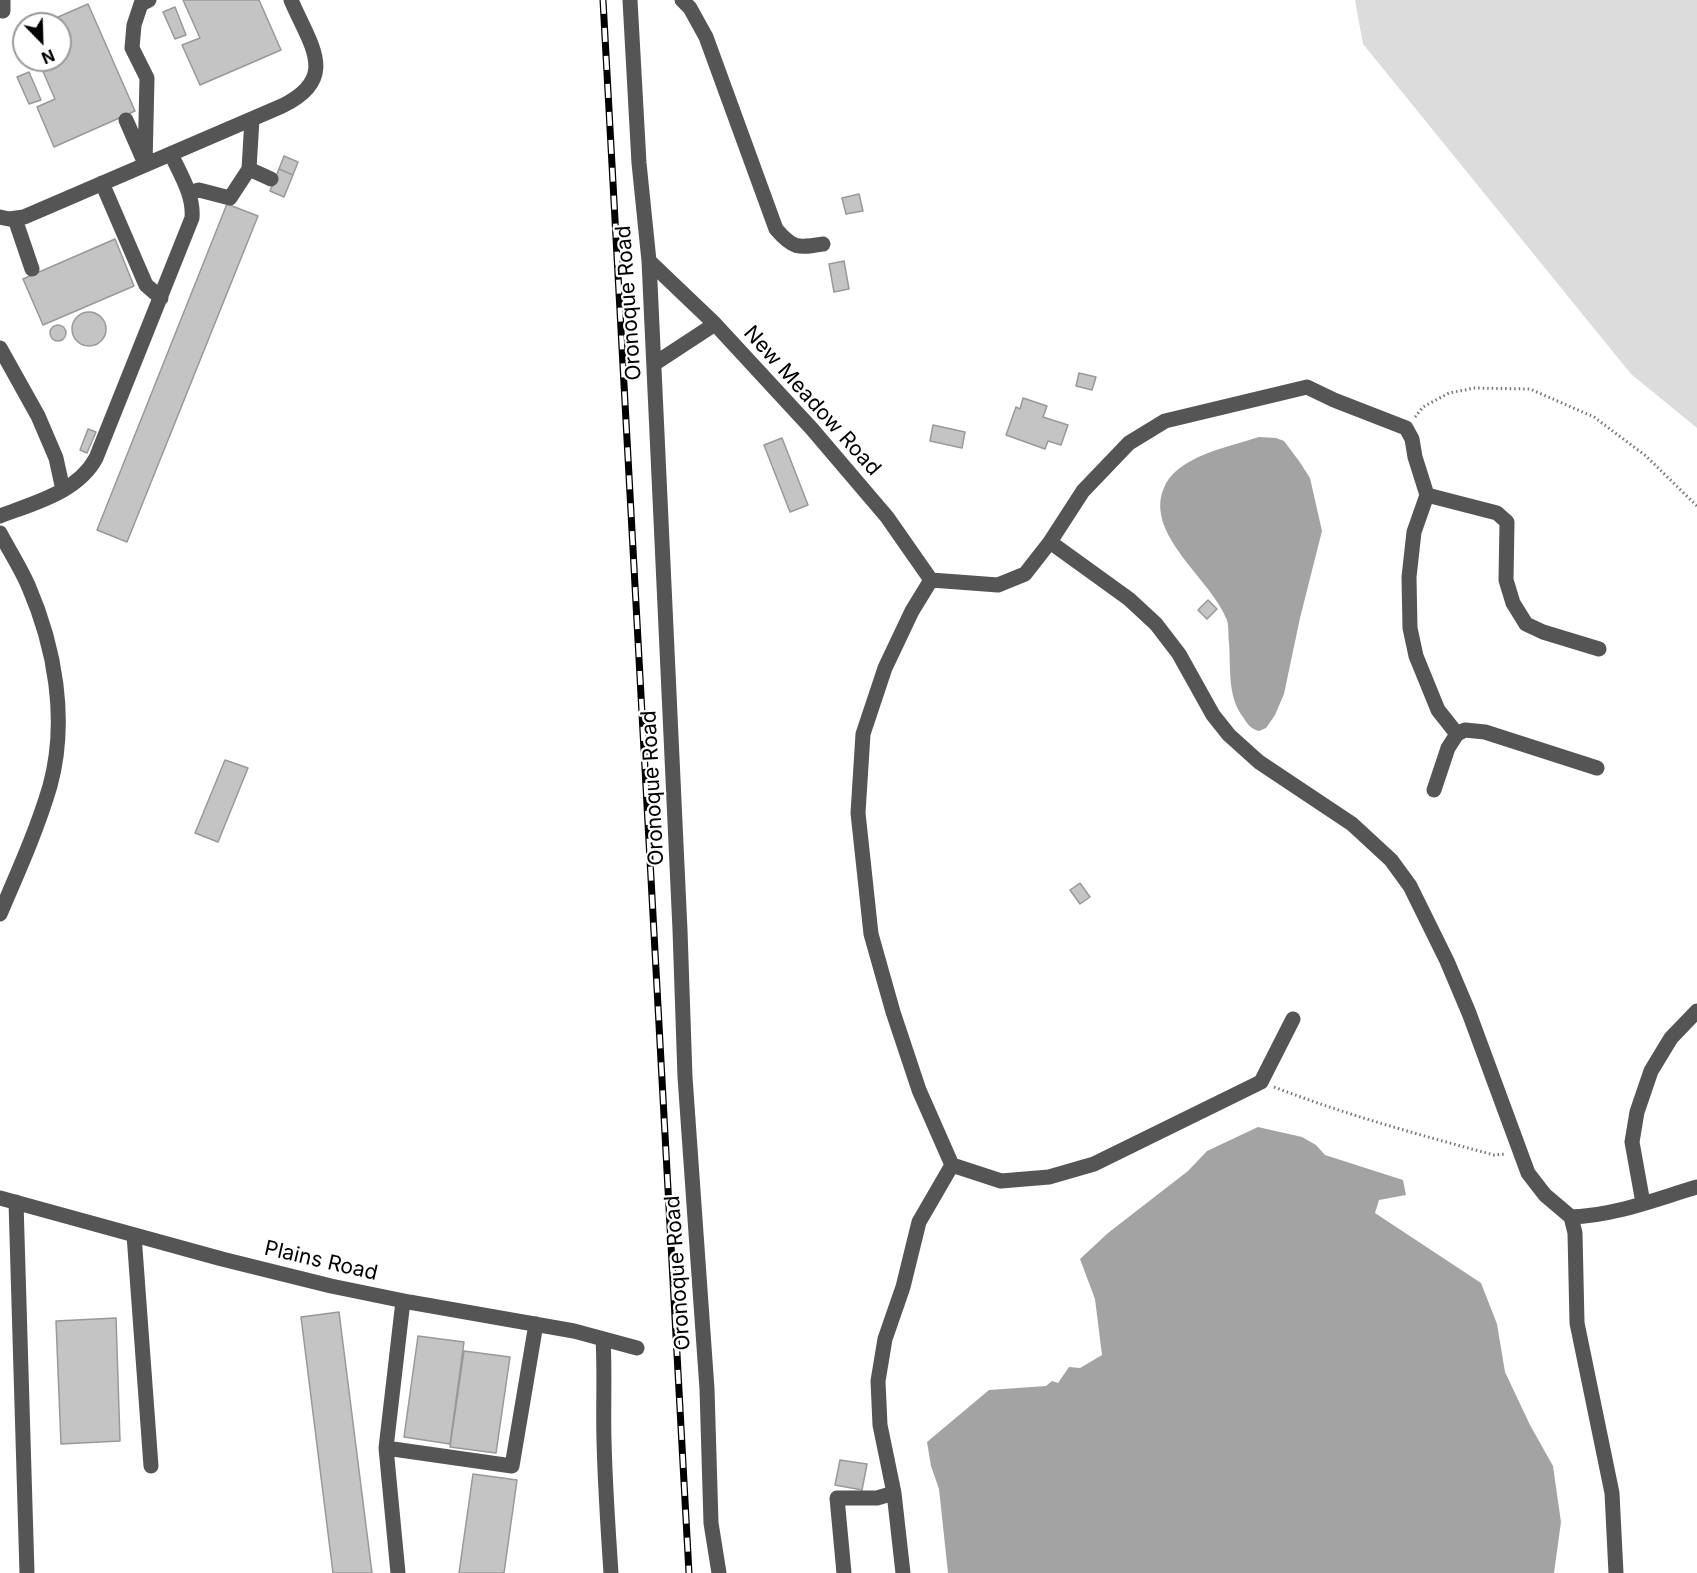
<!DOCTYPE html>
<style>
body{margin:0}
#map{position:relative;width:1697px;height:1573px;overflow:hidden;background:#fff;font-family:Inter,sans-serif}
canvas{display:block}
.north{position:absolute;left:12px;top:12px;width:60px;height:60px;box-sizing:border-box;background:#fff;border:2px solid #999;border-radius:50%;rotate:157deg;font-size:16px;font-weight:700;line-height:24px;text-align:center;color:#000}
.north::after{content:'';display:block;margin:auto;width:21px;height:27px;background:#000;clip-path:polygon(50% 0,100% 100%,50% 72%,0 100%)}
</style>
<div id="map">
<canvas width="1697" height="1573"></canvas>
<div class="north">N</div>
</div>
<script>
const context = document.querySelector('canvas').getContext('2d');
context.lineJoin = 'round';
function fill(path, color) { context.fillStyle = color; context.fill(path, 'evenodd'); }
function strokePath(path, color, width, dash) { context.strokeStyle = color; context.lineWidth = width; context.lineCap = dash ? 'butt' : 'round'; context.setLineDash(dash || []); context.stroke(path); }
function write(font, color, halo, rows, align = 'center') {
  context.font = font + ' Inter,sans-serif'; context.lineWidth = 4.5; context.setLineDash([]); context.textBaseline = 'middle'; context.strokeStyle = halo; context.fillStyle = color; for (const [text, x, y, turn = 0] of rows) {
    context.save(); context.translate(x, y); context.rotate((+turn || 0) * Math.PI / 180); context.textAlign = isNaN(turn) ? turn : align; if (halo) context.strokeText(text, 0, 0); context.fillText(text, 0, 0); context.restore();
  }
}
fill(new Path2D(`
 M1355 0H1697V428L1631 374 1363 44Z`), '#dcdcdc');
fill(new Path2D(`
 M1259 437 1276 438 1284 441 1299 461 1310 478 1322 531 1300 618 1284 694 1275 715 1266 728 1259 731C1251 729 1248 725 1243 717 1227 696 1231 668 1229 643 1228 635 1229 627 1227 620 1211 579 1146 536 1163 490 1175 456 1229 447 1259 437Z
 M1258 1127 1302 1137 1316 1145 1325 1155 1403 1180 1406 1195 1379 1200 1375 1213 1481 1283 1497 1324 1505 1372 1530 1425 1553 1466 1561 1522 1554 1573H948L939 1489 931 1466 927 1442 989 1390 1046 1386 1052 1381 1058 1383 1069 1367 1080 1368 1102 1355 1095 1299 1080 1259 1108 1233 1188 1171 1207 1151Z`), '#a3a3a3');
const building = new Path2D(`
 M183 0H259L281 50 200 85 182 45 200 38Z
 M88 4 135 111 54 147 37 107 55 99 38 60H60V24H42Z
 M175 7 186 35 175 39 163 12Z
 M29 72 41 100 29 104 17 77Z
 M284 156 298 162 293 175 279 169Z
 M279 169 293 175 284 197 270 191Z
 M859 194 863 211 846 214 842 198Z
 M227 204 258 216 127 542 97 530Z
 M115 239 134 286 43 325 23 279Z
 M844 261 849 289 834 292 829 264Z
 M72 329a17 17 0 1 1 34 0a17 17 0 1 1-34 0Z
 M50 333a8 8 0 1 1 16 0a8 8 0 1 1-16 0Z
 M1079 373 1096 377 1092 390 1076 386Z
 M1023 398 1047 406 1043 417 1068 425 1061 445 1048 441 1045 449 1006 435 1016 407 1020 409Z
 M933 425 965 432 962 448 930 441Z
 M88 429 96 432 87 453 80 450Z
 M782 438 808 505 790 512 764 445Z
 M1208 600 1217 609 1207 619 1198 610Z
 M225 760 248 768 218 842 195 833Z
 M1080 883 1090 897 1080 904 1070 890Z
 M339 1312 372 1573H333L301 1317Z
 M116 1318 120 1441 61 1444 56 1321Z
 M418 1336 464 1342 450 1444 404 1437Z
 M464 1351 510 1357 496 1453 450 1447Z
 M840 1460 867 1464 862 1490 835 1485Z
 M473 1474 517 1480 504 1573H459Z`);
fill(building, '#c4c4c4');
strokePath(building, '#999', 1.5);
strokePath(new Path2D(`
 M1415 417 1423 407 1449 393 1475 388 1530 389 1594 417 1646 456 1697 506
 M1274 1087C1346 1115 1420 1135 1494 1155L1506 1154`), '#777', 3, [1.5, 3]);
strokePath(new Path2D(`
 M3 0V11
 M630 0 639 163 649 261 680 930 685 1077 707 1389 711 1523 719 1573
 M682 0 690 8 706 37 776 229C793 249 798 248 823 244
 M126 120 143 159
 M145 165 147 78 132 48 134 25 141 4 149 0
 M249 169 271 179
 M102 183 146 285 161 298
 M189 193 199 190 230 198 249 169 252 119
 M0 217 9 219 24 217 282 106C340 78 310 45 291 0
 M15 219 32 269
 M649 261 715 324 812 429 887 517 931 580
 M0 348 38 416 56 458 63 490
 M654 364 715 324
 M1427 495 1497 513 1507 522 1506 580 1513 603 1526 624 1543 632 1599 649
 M0 516C34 503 78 492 96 458L192 218C194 195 180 174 171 154
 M0 533C9 550 20 567 28 585 55 647 68 720 50 786 37 830 18 872 0 914
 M1050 542 1129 599 1156 624 1179 654 1213 715 1229 735 1259 762 1352 824 1391 860 1410 886 1447 961 1469 1013 1528 1173 1545 1195 1571 1217 1575 1233 1577 1323 1612 1493 1616 1573
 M931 580 912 611 885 668 863 734 858 813 871 934 893 1012 919 1090 952 1165 1001 1181 1049 1177 1094 1164 1261 1082 1293 1019
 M931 580 998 585 1025 574 1050 542 1083 491 1129 443 1165 421 1307 387 1334 400 1406 428 1412 439 1415 457 1427 495 1414 532 1409 577 1410 628 1416 656 1438 710 1457 734
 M1434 790 1448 748 1457 734 1465 730 1485 732 1597 768
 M0 1198 222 1259 331 1286 409 1302 574 1331 637 1348
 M16 1202 27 1573
 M1643 1203 1632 1142 1637 1112 1651 1071 1671 1038 1697 1011
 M1571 1217C1614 1216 1656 1199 1697 1187
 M134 1235 151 1466
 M603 1339C605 1372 603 1406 604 1440 605 1484 608 1529 611 1573
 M386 1448 512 1466 536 1324
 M398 1573 386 1448 403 1301
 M844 1573 837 1498H877L894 1493
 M903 1573 894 1493 880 1425 878 1381 885 1339 903 1287 919 1222 952 1165`), '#555', 15);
const rail = new Path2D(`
 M603 0 689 1573`);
strokePath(rail, '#000', 7);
strokePath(rail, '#fff', 4.5, [14]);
write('21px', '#000', '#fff', [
 ["Oronoque Road",629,303,-94],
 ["New Meadow Road",812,401,48],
 ["Oronoque Road",653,788,-93],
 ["Plains Road",321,1261,13],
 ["Oronoque Road",678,1273,-94]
]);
</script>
